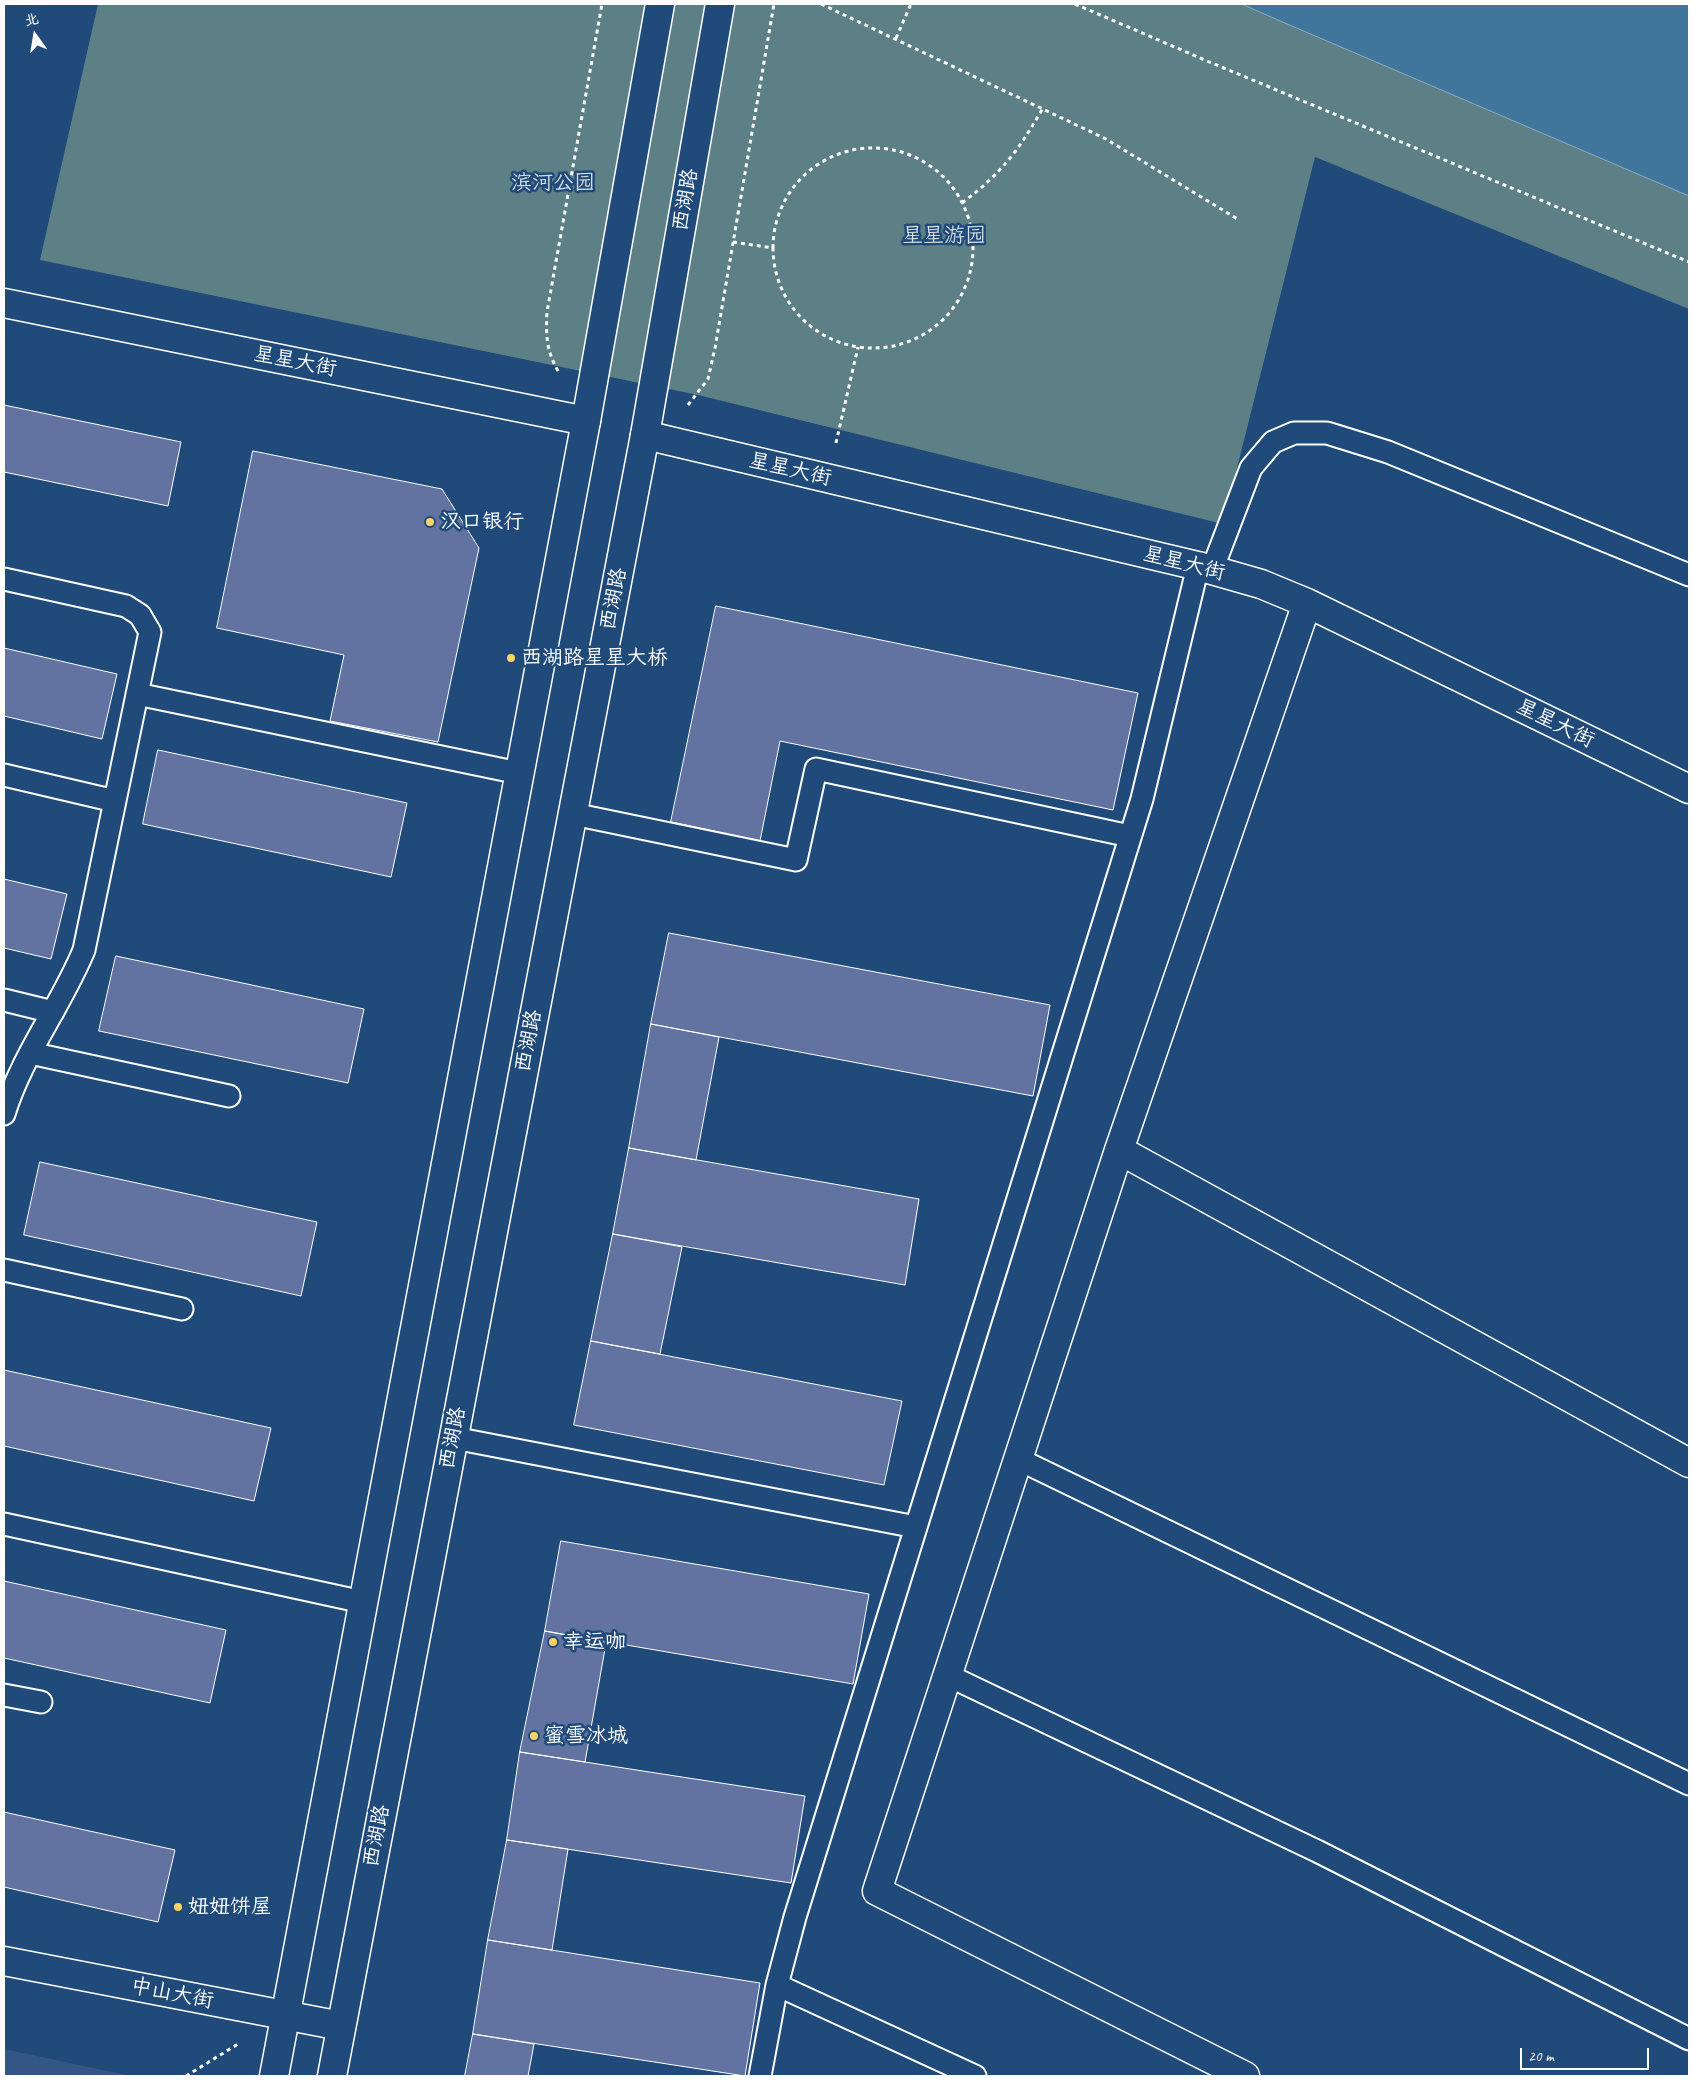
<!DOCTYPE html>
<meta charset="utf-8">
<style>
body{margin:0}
#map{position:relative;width:1693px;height:2080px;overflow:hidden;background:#1f4a7a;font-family:Caveat,"LXGW WenKai TC",sans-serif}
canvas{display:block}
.frame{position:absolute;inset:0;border:5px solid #fff;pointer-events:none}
.north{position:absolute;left:10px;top:10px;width:50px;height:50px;-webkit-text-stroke:4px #1f4a7a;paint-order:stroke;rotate:347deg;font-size:14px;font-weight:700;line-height:20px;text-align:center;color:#fff}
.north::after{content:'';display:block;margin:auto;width:18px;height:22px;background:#fff;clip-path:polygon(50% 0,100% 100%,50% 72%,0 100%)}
.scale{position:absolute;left:1520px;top:2048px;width:129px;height:22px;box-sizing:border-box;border:2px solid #fff;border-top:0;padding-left:6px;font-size:15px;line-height:18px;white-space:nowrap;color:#fff;-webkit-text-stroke:4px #1f4a7a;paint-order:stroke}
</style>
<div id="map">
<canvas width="1693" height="2080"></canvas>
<div class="frame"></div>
<div class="north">北</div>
<div class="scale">20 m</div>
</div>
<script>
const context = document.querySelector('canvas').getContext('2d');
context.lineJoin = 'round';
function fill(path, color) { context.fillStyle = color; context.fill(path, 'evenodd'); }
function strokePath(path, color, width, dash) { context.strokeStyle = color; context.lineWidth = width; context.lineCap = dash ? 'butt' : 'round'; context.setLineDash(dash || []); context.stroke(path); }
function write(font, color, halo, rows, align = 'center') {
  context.font = font + ' Caveat,"LXGW WenKai TC",sans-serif'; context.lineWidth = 5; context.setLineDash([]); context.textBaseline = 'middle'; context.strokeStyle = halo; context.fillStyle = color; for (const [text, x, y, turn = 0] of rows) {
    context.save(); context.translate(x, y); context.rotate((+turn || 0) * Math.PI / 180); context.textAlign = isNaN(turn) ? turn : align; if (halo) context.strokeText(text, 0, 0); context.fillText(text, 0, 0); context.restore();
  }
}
fill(new Path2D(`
 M4 2049 131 2076H4Z`), '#335686');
fill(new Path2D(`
 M98 4H1689V309L1315 157 1223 524 698 395 40 260Z`), '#5c8085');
const water = new Path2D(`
 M1242 4H1689V196L1278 20Z`);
fill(water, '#40759c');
strokePath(water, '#8cacc4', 1);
const building = new Path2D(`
 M4 405 181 442 168 506 4 472Z
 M253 451 442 489 479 548 438 742 330 721 344 655 217 628Z
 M716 606 1138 693 1113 810 780 741 760 841 671 822Z
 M4 648 117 674 102 739 4 716Z
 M158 750 407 803 391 877 143 824Z
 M4 879 67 894 51 959 4 948Z
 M669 933 1050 1005 1033 1096 651 1024Z
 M116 956 364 1009 348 1083 99 1031Z
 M651 1024 719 1037 696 1160 629 1148Z
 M629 1148 919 1199 905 1285 613 1234Z
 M40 1162 317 1222 301 1296 24 1235Z
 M613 1234 682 1247 660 1354 591 1341Z
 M591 1341 902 1401 884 1485 574 1425Z
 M4 1370 271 1428 254 1501 4 1446Z
 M561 1541 869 1594 853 1684 545 1631Z
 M4 1581 226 1630 210 1703 4 1658Z
 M545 1631 606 1643 585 1762 520 1752Z
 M520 1752 805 1796 791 1883 507 1840Z
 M4 1812 175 1850 158 1922 4 1887Z
 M507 1840 568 1849 552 1950 488 1940Z
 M488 1940 760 1983 745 2076 473 2034Z
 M473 2034 534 2044 528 2076H465Z`);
fill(building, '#6273a2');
strokePath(building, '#fff', 1);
const service = new Path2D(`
 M1212 570 1251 468 1273 442 1294 433H1327L1388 452 1689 575
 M4 579 126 606 140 615 150 632 84 950C61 1006 22 1055 4 1114
 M137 694 519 773
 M4 775 115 801
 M573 814 796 860 816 769 1130 836
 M4 1000 53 1012
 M30 1053 229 1096
 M4 1270 182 1309
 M454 1438 916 1527
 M1018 1459 1689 1784
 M4 1524 363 1602
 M947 1675 1317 1851 1689 2039
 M4 1695 41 1702
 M777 1985 975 2076
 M760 2076 777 1985 795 1917 1142 799 1198 566`);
const minor = new Path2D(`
 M4 303 586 421
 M645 435 1198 566 1261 584 1307 603 1689 789
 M1119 1150 1689 1463
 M4 1961 341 2026
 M1245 2076 877 1891 1119 1150 1307 603`);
const secondary = new Path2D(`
 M274 2076 586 421 660 4
 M332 2076 645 435 720 4`);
strokePath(service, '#fff', 25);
strokePath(minor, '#fff', 31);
strokePath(secondary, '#fff', 31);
strokePath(new Path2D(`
 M821 4 1106 139 1239 220
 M1075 4 1207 61 1689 262
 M896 38 911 4
 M773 248a100 100 0 1 1 200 0a100 100 0 1 1-200 0Z
 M962 203C1002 173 1018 151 1043 108
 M733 242 773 248
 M558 371C546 350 546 335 547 312L602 4
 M688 405 708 379 715 348 774 4
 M836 443 858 347
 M186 2076 238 2044`), '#fff', 3, [4, 4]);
strokePath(service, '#1f4a7a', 21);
strokePath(minor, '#1f4a7a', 28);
strokePath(secondary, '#1f4a7a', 28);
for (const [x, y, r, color] of [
 [430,522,5,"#ffd166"],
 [511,658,5,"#ffd166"],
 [553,1642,5,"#ffd166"],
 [534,1736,5,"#ffd166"],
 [178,1907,5,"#ffd166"]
]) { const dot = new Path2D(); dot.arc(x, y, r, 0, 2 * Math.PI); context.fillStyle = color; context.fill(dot); strokePath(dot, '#1f4a7a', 2); }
write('21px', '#d6dfe0', '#1f4a7a', [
 ["滨河公园",553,183],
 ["星星游园",944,236]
]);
write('21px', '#fff', '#1f4a7a', [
 ["西湖路",686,200,-80],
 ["星星大街",295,362,11],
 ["星星大街",790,470,13],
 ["星星大街",1184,564,14],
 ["西湖路",614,599,-79],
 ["星星大街",1555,724,26],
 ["西湖路",529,1041,-79],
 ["西湖路",453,1438,-79],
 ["西湖路",377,1836,-79],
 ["中山大街",172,1994,11]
]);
write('21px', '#fff', '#1f4a7a', [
 ["汉口银行",440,522],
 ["西湖路星星大桥",521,658],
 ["幸运咖",563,1642],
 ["蜜雪冰城",544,1736],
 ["妞妞饼屋",188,1907]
], 'left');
</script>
